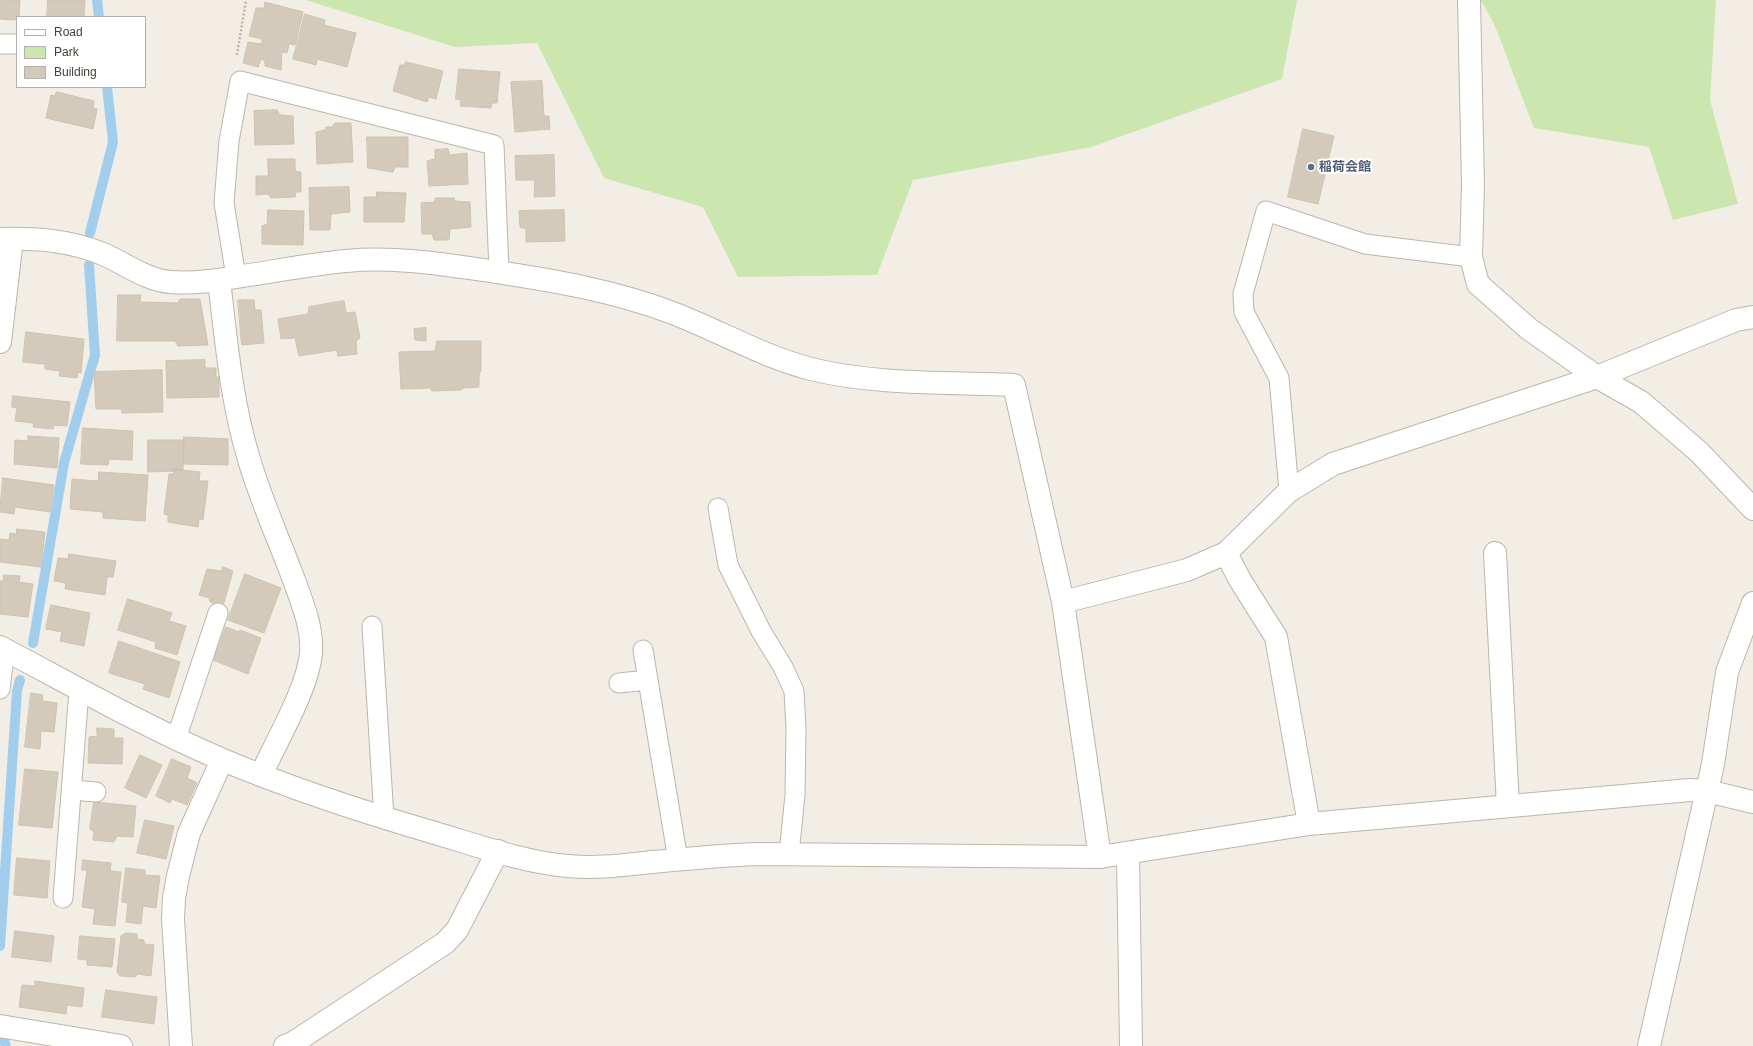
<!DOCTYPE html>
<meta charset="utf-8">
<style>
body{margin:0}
#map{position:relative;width:1753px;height:1046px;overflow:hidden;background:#f2eee5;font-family:Arial,sans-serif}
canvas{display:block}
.legend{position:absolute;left:16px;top:16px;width:130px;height:72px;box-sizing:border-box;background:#fff;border:1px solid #b5b2ae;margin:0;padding:5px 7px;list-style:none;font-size:12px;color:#453f35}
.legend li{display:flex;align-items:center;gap:8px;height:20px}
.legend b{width:20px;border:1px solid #b5b2ae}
</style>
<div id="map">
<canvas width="1753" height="1046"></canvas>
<ul class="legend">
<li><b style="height:5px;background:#fff"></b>Road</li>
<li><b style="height:11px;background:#cce6af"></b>Park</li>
<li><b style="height:11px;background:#d4cabb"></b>Building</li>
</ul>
</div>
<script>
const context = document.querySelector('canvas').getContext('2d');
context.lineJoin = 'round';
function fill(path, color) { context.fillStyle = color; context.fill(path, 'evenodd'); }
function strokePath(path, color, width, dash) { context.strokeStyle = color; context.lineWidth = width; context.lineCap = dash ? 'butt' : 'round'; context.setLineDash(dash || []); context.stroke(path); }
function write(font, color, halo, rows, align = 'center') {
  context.font = font + ' Arial,"Noto Sans JP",sans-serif'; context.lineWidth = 4; context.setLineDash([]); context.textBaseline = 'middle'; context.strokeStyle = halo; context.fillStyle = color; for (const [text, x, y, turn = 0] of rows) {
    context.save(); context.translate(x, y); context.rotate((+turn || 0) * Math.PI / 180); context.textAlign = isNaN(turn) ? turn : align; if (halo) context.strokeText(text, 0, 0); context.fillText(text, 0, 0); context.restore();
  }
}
fill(new Path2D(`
 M306 0H1297L1282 79 1091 147 913 180 877 275 738 277 703 207 604 178 537 43 455 47Z
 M1481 0H1716L1710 100 1738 204 1673 220 1649 147 1534 128 1495 26Z`), '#cce6af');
strokePath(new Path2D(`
 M97 0 99 17
 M90 233 113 142 107 87
 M33 643 64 463 95 355 89 265
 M0 946 17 691 20 680
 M4 1040 6 1046`), '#a2ceee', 10);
const building = new Path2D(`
 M0 0H20L19 17H17V20L0 19Z
 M48 0H85L84 17H47Z
 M265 2 303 12 295 45 289 44 287 53 282 52 281 70 265 66V61L261 59 258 67 243 63 248 42 262 44V39L249 36 256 8H264Z
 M305 14 325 20 324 25 356 33 347 67 317 59 316 65 293 59Z
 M406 62 443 71 436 99 429 97 427 102 393 91 400 65H404Z
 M459 69 500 72 497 103H492L491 108 460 106 461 100 456 99Z
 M542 81 544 116H549L550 129 515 132 511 82Z
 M57 92 94 101 93 108 97 109 93 129 46 118 51 95 54 96Z
 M277 110 280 115 293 116 294 144 255 145 254 111Z
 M335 123H351L353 162 317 164 316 132 325 130 326 127H332Z
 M1303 129 1334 136 1318 204 1288 197Z
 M367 137H408V167H395L393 172 368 168Z
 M448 149 450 155 467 153 468 184 429 186 427 161 435 159V150Z
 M554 155 555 196 534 197 535 180H516L515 156Z
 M268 159H295V171L301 172V192H296L295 197 271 198 268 194 256 195V176H268Z
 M349 187 350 212 331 214 330 230H310L309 188Z
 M377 192 406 193 404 222H364V197H376Z
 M436 198H454L455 201 470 202 471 227 450 229 449 240H434L432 234H422L421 203 434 202Z
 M268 210 304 211 303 245 262 244V226L267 224Z
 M564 210 565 241 526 242V229L520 227 519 211Z
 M118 295H141L140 302 178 303 180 299H200L208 345 178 346 175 341H117Z
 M238 300H254L255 310H261L264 343 242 345Z
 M344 301 346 313 355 312 360 338 356 341 357 354 338 356 337 350 299 356 295 338 281 339 278 319 308 314 309 307Z
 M426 328V341L415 340 414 329Z
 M26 332 84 339 81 373 78 372 77 378 59 376 60 371 45 369V364L23 362Z
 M437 341H481V371L479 374V387L463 388 461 390 432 391 430 388 401 389 399 352 435 351Z
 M205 360V368H216V377H219V397L167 398 166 361Z
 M162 370 163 412 122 413V409H96L94 372Z
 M13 396 70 402 67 426 54 425 53 429 33 427 34 423 15 421 17 408 12 407Z
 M83 428 133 431 132 460 109 459 108 465 81 464Z
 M28 436 59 438 57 468 14 464 15 440 28 441Z
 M184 437 228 439V465L184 464Z
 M148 440H184L183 470 174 469V471L148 472Z
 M174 469 200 472 199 481H208L203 520 199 519 198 527 168 522V515L164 514 169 474H173Z
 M99 472 148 475 145 521 103 518V512L70 509 72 479 98 481Z
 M3 478 54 485 50 512 15 507 14 514 0 512Z
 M17 529 45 532 41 567 0 562V539L9 540 10 533 16 534Z
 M69 554 116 561 113 577H107L105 595 65 589 66 583 54 581 58 558 68 559Z
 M223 567 233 571 223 606 210 602 209 598 199 595 207 569 221 571Z
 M245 574 281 588 264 633 228 620Z
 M4 575 20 576 19 582 33 584 28 617 0 614V581H3Z
 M128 599 172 613 169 621 186 626 177 655 155 648 156 642 118 630Z
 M51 605 90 613 84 646 60 641 62 632 46 629Z
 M226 627 239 632 240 630 261 638 248 674 213 660Z
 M119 641 180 662 169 698 143 689 145 684 109 673Z
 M31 693 43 695 42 701 57 703 54 732 41 731 40 749 25 747Z
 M97 728 114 729V738H123L122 764 88 763 89 737 97 736Z
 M140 755 162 765 146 798 125 788Z
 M172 759 191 767 187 778 197 783 187 805 172 799 170 803 156 796Z
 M25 769 58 772 52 828 19 825Z
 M94 802 136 806 133 837 117 836 114 842 93 840 94 832 90 829Z
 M145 820 174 826 166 859 137 853Z
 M17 858 50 861 47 898 14 895Z
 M83 860 111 863 110 871 121 872 115 926 93 924 95 909 82 907 87 870H82Z
 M126 868 145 870V875L160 876 156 908 143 906 141 924 126 922 128 903 122 902Z
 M15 931 54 936 51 962 12 957Z
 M126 933 137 934V939L144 940V944L154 945 151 976 138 974 135 977 120 976 117 972 121 936Z
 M80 936 115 939 112 967 87 965V960L78 959Z
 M35 981 84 988 82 1007 67 1005 66 1014 19 1007 22 985 35 986Z
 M106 990 157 997 154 1024 102 1017Z`);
fill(building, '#d4cabb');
strokePath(building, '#cec2ae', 1);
const service = new Path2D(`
 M0 44H17
 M236 277 224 203 229 141 240 81 494 145 499 272
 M1289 491 1279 378 1244 312 1243 294 1266 211 1365 244 1471 257
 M718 508 728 565 761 631 783 667 794 691 796 728 795 795 789 854
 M372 626 384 818
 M643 650 678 860
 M619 683 648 680
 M0 689 5 649
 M176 739 218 613
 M72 790 96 792
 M63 898 79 690`);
const minor = new Path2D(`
 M1469 0 1473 185 1471 257 1478 284 1529 329 1597 377 1641 402 1699 452 1753 509
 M0 239C36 238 69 240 103 254 124 263 146 280 170 282 194 284 219 280 243 276 277 271 312 264 346 261 397 256 448 265 497 272 556 281 614 291 670 312 718 330 761 356 811 369 876 385 947 382 1014 385L1063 602 1100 857
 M219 280C226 339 231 399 248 456 259 495 276 533 291 572 300 597 313 626 311 653 308 688 276 742 261 775
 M0 342 12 239
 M1226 553 1240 580 1276 637 1309 824
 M1495 553 1508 806
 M1063 602 1187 570 1226 553 1289 491 1333 464 1597 377 1736 320 1753 317
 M1128 853 1131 1046
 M0 1026 121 1046
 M181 1046 173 919 174 898 178 876 189 833 222 760
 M285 1046 293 1043 445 943 457 930 498 851
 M1649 1046 1713 764 1727 672 1753 603`);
const tertiary = new Path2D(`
 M0 647C74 686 146 727 223 760 292 789 363 812 435 833 479 846 523 862 568 866 596 869 624 865 652 862 687 859 722 855 757 854L1100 857 1309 824 1690 790 1707 791 1753 802`);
strokePath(service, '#bdb6a8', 21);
strokePath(minor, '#bdb6a8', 24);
strokePath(tertiary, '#bdb6a8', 24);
strokePath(new Path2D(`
 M237 55 246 0`), '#bfb29a', 2.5, [2, 2]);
strokePath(service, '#fff', 19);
strokePath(minor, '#fff', 22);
strokePath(tertiary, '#fff', 22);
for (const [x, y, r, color] of [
 [1311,167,4,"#5c6f8a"]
]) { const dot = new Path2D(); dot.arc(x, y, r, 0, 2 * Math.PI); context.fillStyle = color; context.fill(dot); strokePath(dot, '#fff', 1.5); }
write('bold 13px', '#4e5e75', '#fff', [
 ["稲荷会館",1319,167]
], 'left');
</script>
